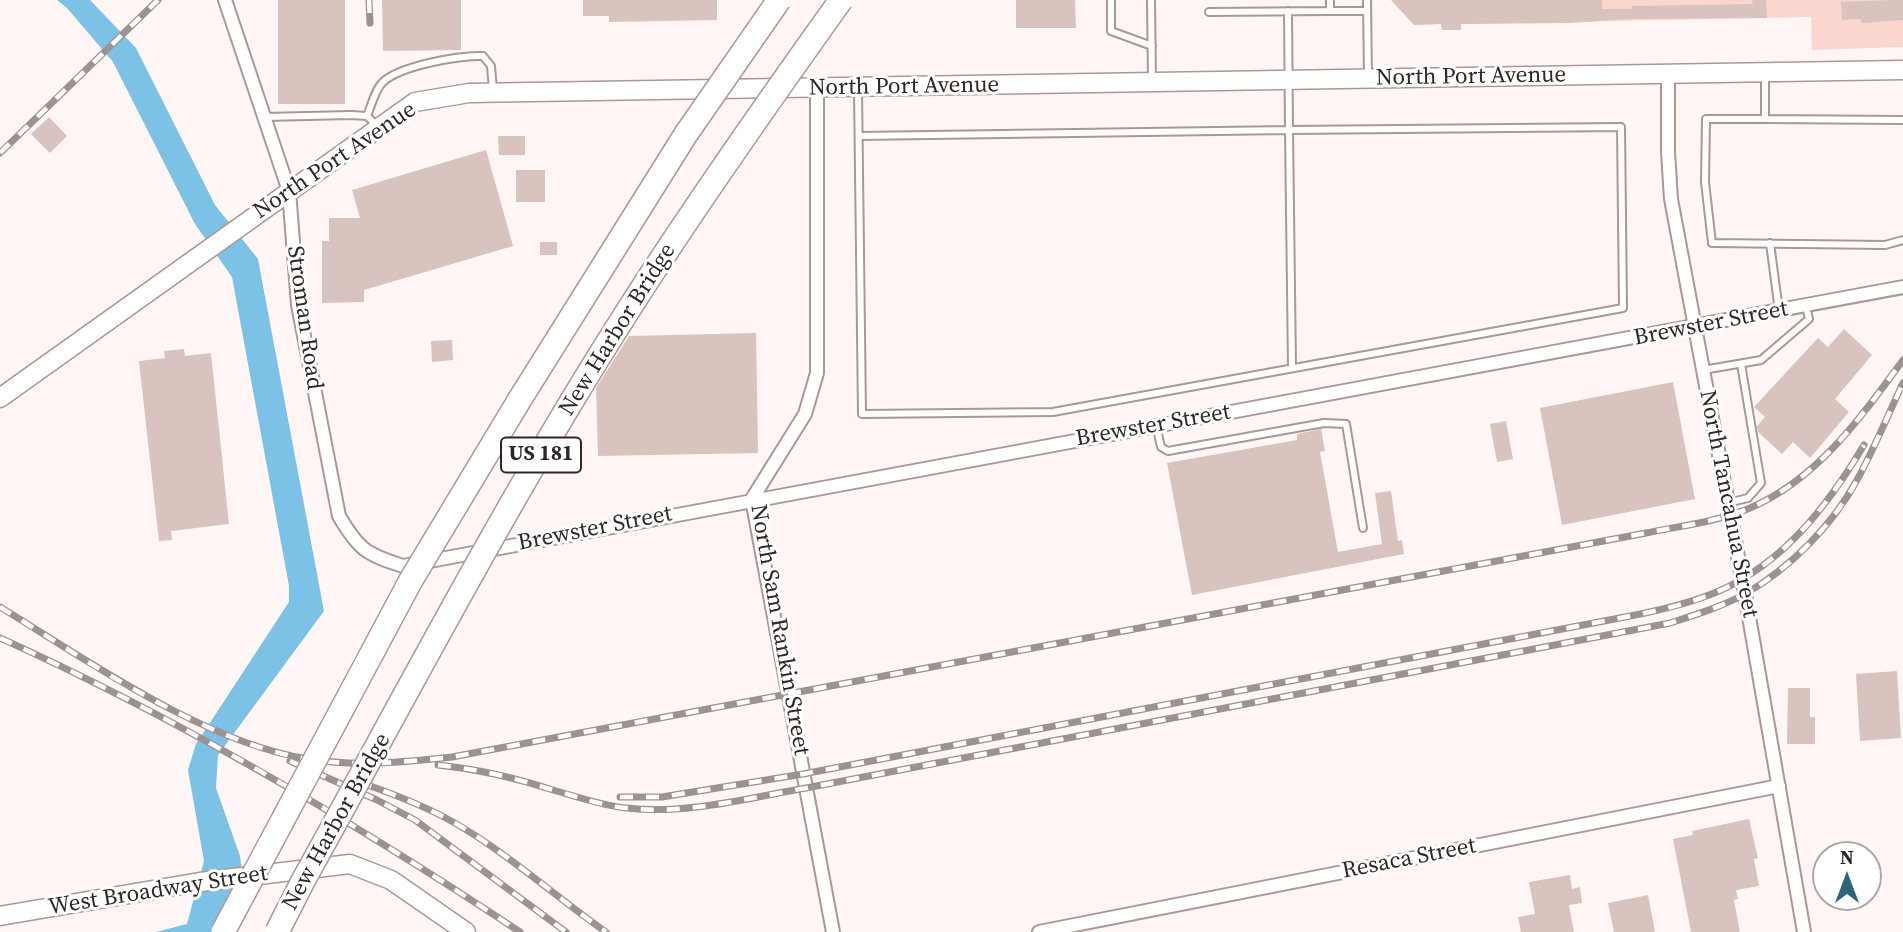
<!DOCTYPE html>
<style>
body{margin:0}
#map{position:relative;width:1903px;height:932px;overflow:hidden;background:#fff6f5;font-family:"Source Serif 4",serif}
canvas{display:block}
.north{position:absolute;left:1812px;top:841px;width:70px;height:70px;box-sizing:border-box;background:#fff;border:2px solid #aca9a8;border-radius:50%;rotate:0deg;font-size:19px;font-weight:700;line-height:28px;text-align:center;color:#2f2725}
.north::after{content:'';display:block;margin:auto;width:24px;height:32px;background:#2d657f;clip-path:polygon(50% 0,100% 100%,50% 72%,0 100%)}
</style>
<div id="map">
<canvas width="1903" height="932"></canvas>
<div class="north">N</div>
</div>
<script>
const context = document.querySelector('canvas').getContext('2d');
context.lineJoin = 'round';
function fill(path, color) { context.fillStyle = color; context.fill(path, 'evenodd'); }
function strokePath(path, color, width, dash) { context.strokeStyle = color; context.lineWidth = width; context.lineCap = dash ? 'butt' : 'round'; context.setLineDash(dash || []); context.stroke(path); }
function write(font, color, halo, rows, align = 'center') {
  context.font = font + ' "Source Serif 4",serif'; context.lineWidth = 6; context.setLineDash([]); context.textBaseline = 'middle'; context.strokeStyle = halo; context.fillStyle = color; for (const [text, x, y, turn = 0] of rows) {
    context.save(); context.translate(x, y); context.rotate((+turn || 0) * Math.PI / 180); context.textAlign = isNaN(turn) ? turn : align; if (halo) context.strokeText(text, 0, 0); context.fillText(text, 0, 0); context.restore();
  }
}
fill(new Path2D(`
 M1397 0H1903V47L1812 50 1811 17 1461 24V30H1442L1441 24 1414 25 1398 7Z`), '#fad6cf');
fill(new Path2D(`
 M57 0H90L136 48 215 205 258 259 324 611 218 755 216 788 240 856 246 901 231 932H156L187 924 204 861 188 770 196 744 289 602V586L232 277 195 224 113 62 67 8Z`), '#7cc2e6');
fill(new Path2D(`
 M278 0H345V104H278Z
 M382 0H461V50L383 51Z
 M583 0H717V20L609 22V16H583Z
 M1016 0H1075L1076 28H1016Z
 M1391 0H1602V9H1632V6L1753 4 1752 0H1766L1767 18 1632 19 1570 23 1461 24V30H1442L1441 24 1414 25Z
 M1891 0H1903V20L1861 23V19L1842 20 1841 2Z
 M49 117 67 136 50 153 31 134Z
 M498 136H525V155H499Z
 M486 150 513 246 364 290V302L322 303V241H329V218H360L352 190Z
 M516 170H545V202H516Z
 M540 242H557V255H540Z
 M1844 329 1872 355 1835 399 1849 412 1810 458 1793 442 1782 454 1758 432 1757 426 1765 417 1754 407 1818 338 1828 347Z
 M756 333 758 453 598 456 596 388 629 336Z
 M452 340 453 360 432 362 431 341Z
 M184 349 185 356 211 353 229 524 171 531 172 540 159 541 139 361 165 358 164 351Z
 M1673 382 1695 499 1562 525 1540 408Z
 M1506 421 1513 459 1497 462 1490 424Z
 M1321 429 1325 451 1320 452 1338 552 1382 544 1375 493 1391 491 1398 541 1402 540 1404 554 1192 595 1167 463 1297 440V434Z
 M1897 671 1901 738 1860 741 1856 674Z
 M1788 688H1810V717H1815V744H1787Z
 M1749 819 1758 858 1754 859 1759 886 1736 890 1738 899 1734 900 1740 932H1691L1673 839 1693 835 1692 831Z
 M1570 875 1572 889 1580 887 1582 903 1569 905 1574 932H1521L1518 917 1535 914 1529 882Z
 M1648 895 1655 932H1614L1608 903Z`), '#d8c3bf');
const lane = new Path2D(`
 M1111 0V31L1152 46
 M1151 0 1152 81
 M1367 0 1368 77
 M1330 11H1367
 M1209 12 1330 11V0
 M1765 74V119H1706L1705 182 1712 243 1885 245 1903 240
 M858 89 862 414 1053 412 1623 308 1621 127 1289 130 1288 11
 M367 116C371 107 375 89 383 82 400 66 459 55 483 56L491 66 493 90
 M264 117 351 115 367 116 377 126
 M1765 119 1903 120
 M859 136 1289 130 1292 368
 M1770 243 1779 311
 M1703 370 1761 360 1809 319 1806 306
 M1156 425 1161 447 1168 451 1324 423 1346 424 1363 528
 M1727 503 1748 498 1761 483 1741 364`);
const street = new Path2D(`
 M225 0 289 191 298 305 339 516C359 550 366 554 403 566 902 470 1404 383 1903 287
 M1668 74V152L1671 199 1745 594 1804 932
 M817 88V373L805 414 752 499 833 932
 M1039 932 1779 786`);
const secondary = new Path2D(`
 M0 398 415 102 469 93 1903 70
 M0 916 200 882 350 864 391 880 466 932`);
strokePath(lane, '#ab9793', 10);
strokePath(street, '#ab9793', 16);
strokePath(secondary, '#ab9793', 21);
strokePath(lane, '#fff', 6);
strokePath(street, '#fff', 12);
strokePath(secondary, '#fff', 18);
const rail = new Path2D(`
 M369 0 370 23
 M0 153 158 0
 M0 607C90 662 203 742 308 759 356 767 405 762 452 757L1646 533C1680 526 1717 522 1750 508 1818 479 1861 417 1903 360
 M0 638C182 720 354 822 520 932
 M290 761 377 800 415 820 566 932
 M438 765C477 769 516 778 553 790 578 797 600 805 626 808 686 815 747 798 806 788L1670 623C1695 615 1721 607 1745 594 1790 568 1832 526 1857 480 1874 449 1888 415 1903 383
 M359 782C388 792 417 803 444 817 502 848 552 894 606 932
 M620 797H662L803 774 1625 617C1657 611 1689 604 1719 591 1785 562 1828 505 1864 445`);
strokePath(rail, '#9b9391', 7);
strokePath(rail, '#fff', 4.5, [13]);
const highwayBridge = new Path2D(`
 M223 932 411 580 520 399 686 134 779 0
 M277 932 304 879C410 688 511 493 629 309 696 204 768 102 841 0`);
strokePath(highwayBridge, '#ab9793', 26, []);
strokePath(highwayBridge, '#fff', 23);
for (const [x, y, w] of [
 [541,455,80]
]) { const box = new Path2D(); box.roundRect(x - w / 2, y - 17.5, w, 35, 5); context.fillStyle = '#fff'; context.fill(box); strokePath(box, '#2f2725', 2); }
write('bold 21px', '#2f2725', null, [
 ["US 181",541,455]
]);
write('23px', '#2f2725', '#fff', [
 ["North Port Avenue",1471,77,-1],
 ["North Port Avenue",904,87,-1],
 ["North Port Avenue",335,161,-34],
 ["Stroman Road",304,318,82],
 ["Brewster Street",1711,324,-11],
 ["New Harbor Bridge",618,330,-58],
 ["Brewster Street",1153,426,-10],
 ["North Tancahua Street",1728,504,79],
 ["Brewster Street",595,529,-11],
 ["North Sam Rankin Street",779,630,80],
 ["New Harbor Bridge",337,822,-61],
 ["Resaca Street",1409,859,-11],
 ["West Broadway Street",158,891,-9]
]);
</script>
